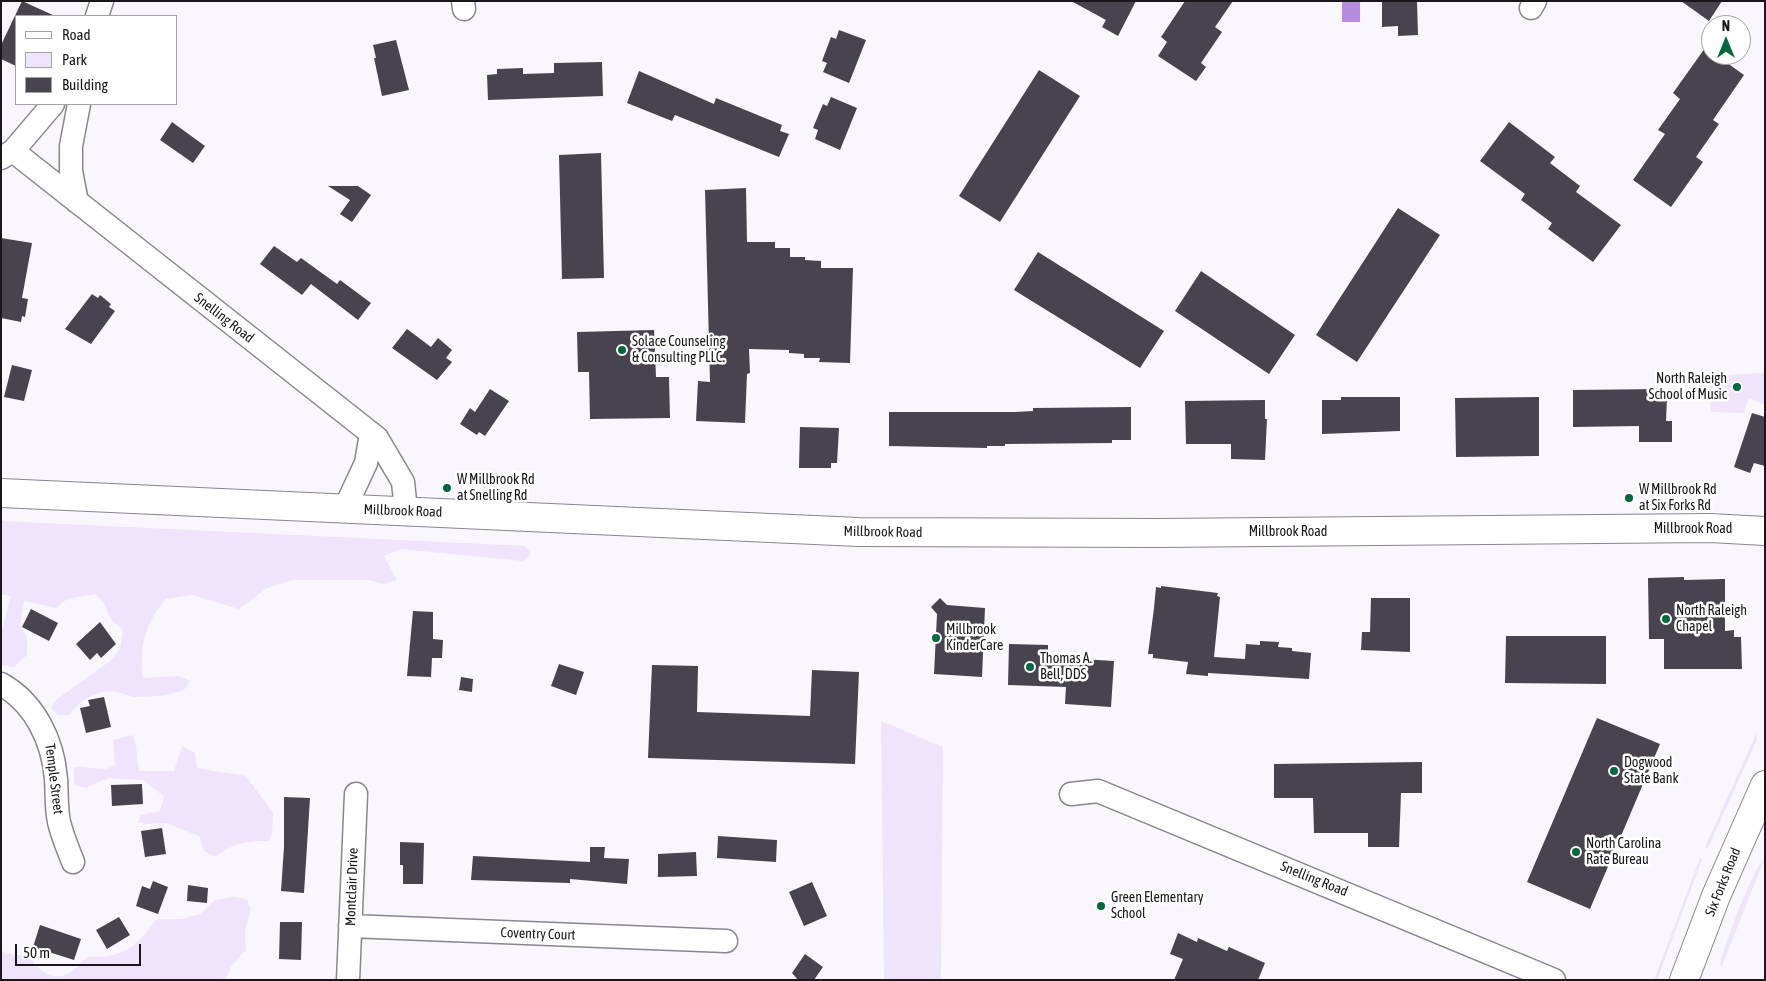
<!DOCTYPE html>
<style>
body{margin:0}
#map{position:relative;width:1766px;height:981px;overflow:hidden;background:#f9f7fd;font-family:"Asap Condensed",sans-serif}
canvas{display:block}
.frame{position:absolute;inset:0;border:2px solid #19171c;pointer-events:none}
.legend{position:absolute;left:15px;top:15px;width:162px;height:90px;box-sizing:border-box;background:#fff;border:1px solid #a3a2a4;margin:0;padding:6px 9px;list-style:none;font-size:15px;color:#19171c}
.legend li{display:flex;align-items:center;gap:10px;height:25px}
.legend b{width:25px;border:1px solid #a3a2a4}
.north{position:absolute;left:1701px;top:15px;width:50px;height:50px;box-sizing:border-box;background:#fff;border:1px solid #a3a2a4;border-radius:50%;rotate:0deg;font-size:14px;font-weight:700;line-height:20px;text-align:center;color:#19171c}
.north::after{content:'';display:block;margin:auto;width:18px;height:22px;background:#03683d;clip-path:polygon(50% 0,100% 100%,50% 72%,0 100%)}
.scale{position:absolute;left:15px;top:944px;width:126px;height:22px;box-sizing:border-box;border:2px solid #19171c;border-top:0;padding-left:6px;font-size:15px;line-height:18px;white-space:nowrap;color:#19171c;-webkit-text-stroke:4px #fff;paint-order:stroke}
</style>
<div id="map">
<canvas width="1766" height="981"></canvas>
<div class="frame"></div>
<ul class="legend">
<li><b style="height:6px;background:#fff"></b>Road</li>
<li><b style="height:14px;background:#efe4fc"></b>Park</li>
<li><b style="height:14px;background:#494350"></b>Building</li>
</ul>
<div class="north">N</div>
<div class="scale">50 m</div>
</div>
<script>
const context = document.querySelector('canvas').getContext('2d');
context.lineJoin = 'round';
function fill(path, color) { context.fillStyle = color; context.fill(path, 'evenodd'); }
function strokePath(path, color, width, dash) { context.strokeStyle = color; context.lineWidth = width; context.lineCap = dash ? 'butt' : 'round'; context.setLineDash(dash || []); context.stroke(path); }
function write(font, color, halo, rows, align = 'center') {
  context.font = font + ' "Asap Condensed",sans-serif'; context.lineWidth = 5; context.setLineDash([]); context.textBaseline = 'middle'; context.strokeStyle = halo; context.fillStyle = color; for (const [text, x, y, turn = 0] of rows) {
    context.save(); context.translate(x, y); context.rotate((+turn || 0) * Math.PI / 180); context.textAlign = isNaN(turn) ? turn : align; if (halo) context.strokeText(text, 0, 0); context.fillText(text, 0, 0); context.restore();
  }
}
fill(new Path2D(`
 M1765 373V405L1749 398 1743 413 1711 412 1709 376Z
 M1 521 526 546 531 554 523 561 400 549 384 556 397 580 383 584 369 580H292L267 588 239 609 192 595 166 599C144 624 140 646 143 678L179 676 190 681 184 690C168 696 151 697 134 697 128 696 122 693 115 692 96 689 80 701 69 715H58L51 708 56 700 110 661 120 649 123 630 111 619 103 602 95 594 67 599 56 608 24 601 20 626 27 638V655L14 667 1 665V634L11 596 1 594Z
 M881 721 943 747 941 980H884Z
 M1757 732V740L1708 848 1705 847Z
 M132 735C139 746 135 759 140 771H174L182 746 195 753 197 768 246 776 273 813 272 833 269 841C245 841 234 843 216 857L204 851 199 836 166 823 146 824 138 822 141 815 160 811 164 797 144 780 108 778 86 788 74 785V767C87 764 103 774 115 765L113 740Z
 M1700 858 1702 860 1657 980H1654Z
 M1764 860 1722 966 1720 964C1724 947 1753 867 1764 860Z
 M233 897 247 899 251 909 245 932 246 950 231 966 226 980H1V951L14 955H29C36 967 49 981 65 975 73 973 81 962 87 957 125 958 135 947 157 919H182L200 914 215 900Z`), '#efe4fc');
fill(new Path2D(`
 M1342 1H1360V22H1342Z`), '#b68cdf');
fill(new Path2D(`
 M22 1 55 16H16V66L1 59V45Z
 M1071 1H1136L1118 36 1102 27 1106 20Z
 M1185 1H1233L1215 27 1222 32 1201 63 1206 67 1196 81 1158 56 1167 42 1161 37Z
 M1382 1H1417L1418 35 1398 36V26L1382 27Z
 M1681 1H1722L1709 21Z
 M839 30 866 40 849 83 823 72 827 63 822 61 831 37 836 39Z
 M396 40 409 90 382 96 374 58H376L373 45Z
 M1705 48 1711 52V55H1716L1744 75 1713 120 1719 124 1696 157 1703 162 1671 207 1633 180 1665 134 1658 130 1680 99 1673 93Z
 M602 62 603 96 488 100 487 75 497 74V69L523 68V74L554 73V63Z
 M1039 70 1080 96 1000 222 959 196Z
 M639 71 714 104 716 98 782 125 780 131 789 134 779 157 675 115 672 121 627 103Z
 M831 97 857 108 840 150 815 139 818 130 813 128 823 104 827 106Z
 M172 122 205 146 193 163 160 140Z
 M1509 122 1555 157 1550 163 1580 186 1576 192 1621 225 1593 262 1548 229 1552 223 1521 200 1525 194 1480 161Z
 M601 153 604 278 562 279 559 155Z
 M328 186H358L371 195 352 222 340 214 350 200Z
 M746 188 747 242H775V248H790V257H805V260L821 261V268H853L850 363 819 362 820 358H804V354L789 353V350L749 349 750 373 747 374 745 423 696 421 698 381 710 382 705 190Z
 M1398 208 1440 235 1357 362 1316 335Z
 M1 238 32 243 22 298 28 299 25 317 22 316 21 322 1 318Z
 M274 246 297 262 301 258 337 284 340 280 371 303 358 320 311 284 302 295 260 264Z
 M1038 252 1164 331 1140 368 1014 290Z
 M1201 271 1295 335 1269 374 1175 311Z
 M92 294 98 298 100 295 111 304 109 307 115 311 91 344 65 329Z
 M407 329 431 347 438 338 452 350 446 358 452 362 437 380 392 348Z
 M654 330 656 377H669L670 418 590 419 589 372H578L577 332Z
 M12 365 32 370 24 401 4 397Z
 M490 389 509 401 485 436 479 432 477 435 460 424 470 408 475 412Z
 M1662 389V398H1667L1666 421H1672V442H1639V426L1573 427V390Z
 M1341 397H1400V431L1322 434V400H1341Z
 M1539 397V456L1456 457 1455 398Z
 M1265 400V419H1267L1265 460 1231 459V444H1186L1185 401Z
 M1131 407V440H1112V443L1005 444V446H987V448L889 446V412H1015L1033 411V408Z
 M1752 413 1765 417V466L1754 463 1750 473 1734 467Z
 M800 427 839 428 837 463H831V468H799Z
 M1684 577V580L1725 579V631L1734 630V637H1741L1742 669H1664V639H1649L1648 578Z
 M1161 586 1218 593 1217 596 1220 597 1214 657 1245 659 1246 644 1260 645V641L1279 642 1278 647 1292 648V651L1311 653 1309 679 1208 673V676L1186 674 1188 662 1153 658V654H1148L1154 608 1156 587 1161 588Z
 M940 598 947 605 985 608 982 677 934 674 937 614 931 607Z
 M1371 598H1410V652L1361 650 1362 632H1370Z
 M31 609 58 623 49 641 22 627Z
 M413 611 433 612V639L443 640 442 658H432L431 677 407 676Z
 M100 622 116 644 101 658 97 653 90 660 76 644Z
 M1506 636H1606V684L1505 683Z
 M1009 644 1048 645V657L1114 661 1111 707 1065 704 1066 687 1008 685Z
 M559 664 584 672 576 695 551 686Z
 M652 665 698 666 697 712 810 716 812 670 859 672 855 764 648 758Z
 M461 677 473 679 472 692 459 690Z
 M104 697 111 727 86 733 80 708 90 706 88 700Z
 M1597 718 1660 744 1590 909 1527 882Z
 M1422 762V793H1401L1399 847H1368V833H1314L1313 798H1274V764Z
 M142 784 143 804 112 806 111 785Z
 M284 797 310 798 304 893 281 891 284 847Z
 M162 828 166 854 145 857 141 831Z
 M718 836 777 840 776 862 717 858Z
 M400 842 424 843 423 884H403V865H400Z
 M590 847H605L604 858 629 859 627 884 570 879V883L471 880 473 856 590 862Z
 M696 852 697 876 658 877V854Z
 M153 881 168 887 158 914 136 906 142 886 150 889Z
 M812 882 827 916 804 926 789 892Z
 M188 885 208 888 207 903 187 901Z
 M119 917 130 935 107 949 96 930Z
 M280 922H302L301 960 279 959Z
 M40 925 81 939 74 960 33 947Z
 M1178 933 1197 942 1198 938 1227 951 1229 947 1265 963 1258 980H1174L1183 959 1170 954Z
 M805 954 823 967 814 980H798L792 973Z`), '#494350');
const minor = new Path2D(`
 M463 1 464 9
 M1531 8 1535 1
 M97 16 102 1
 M13 151 377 438 403 482 406 510
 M1 158 13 151 53 104
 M77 202 71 171V146L79 104
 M345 508 366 463 371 433
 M1 684C35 703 53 741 56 779 57 793 56 808 59 822 62 835 68 849 73 862
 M1071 794 1098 791 1554 980
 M350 926 726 941
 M348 980 356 794`);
const major = new Path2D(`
 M1 493 858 532 1157 533 1710 528 1765 531
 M1684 980 1716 896 1765 785`);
strokePath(minor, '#8b8492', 25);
strokePath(major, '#8b8492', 30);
strokePath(minor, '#fff', 22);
strokePath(major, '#fff', 28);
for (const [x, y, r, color] of [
 [622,350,5,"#03683d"],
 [1737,387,5,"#03683d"],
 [447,488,5,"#03683d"],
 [1629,498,5,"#03683d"],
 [1666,619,5,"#03683d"],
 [936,638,5,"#03683d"],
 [1030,667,5,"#03683d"],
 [1614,771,5,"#03683d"],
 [1576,852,5,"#03683d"],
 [1101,906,5,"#03683d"]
]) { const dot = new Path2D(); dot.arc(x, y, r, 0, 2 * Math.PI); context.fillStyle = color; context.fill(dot); strokePath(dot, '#fff', 2); }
write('14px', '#19171c', '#fff', [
 ["Snelling Road",224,318,38],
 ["Millbrook Road",403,511,2],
 ["Millbrook Road",1693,529],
 ["Millbrook Road",883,532,1],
 ["Millbrook Road",1288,532],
 ["Temple Street",54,779,83],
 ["Snelling Road",1314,879,22],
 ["Six Forks Road",1723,882,-68],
 ["Montclair Drive",352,887,-88],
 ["Coventry Court",538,934,2]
]);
write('14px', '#19171c', '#fff', [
 ["Solace Counseling",632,342],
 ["& Consulting PLLC.",632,358],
 ["North Raleigh",1727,379,"right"],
 ["School of Music",1727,395,"right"],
 ["W Millbrook Rd",457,480],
 ["at Snelling Rd",457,496],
 ["W Millbrook Rd",1639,490],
 ["at Six Forks Rd",1639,506],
 ["North Raleigh",1676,611],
 ["Chapel",1676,627],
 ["Millbrook",946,630],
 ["KinderCare",946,646],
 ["Thomas A.",1040,659],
 ["Bell, DDS",1040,675],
 ["Dogwood",1624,763],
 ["State Bank",1624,779],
 ["North Carolina",1586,844],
 ["Rate Bureau",1586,860],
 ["Green Elementary",1111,898],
 ["School",1111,914]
], 'left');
</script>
